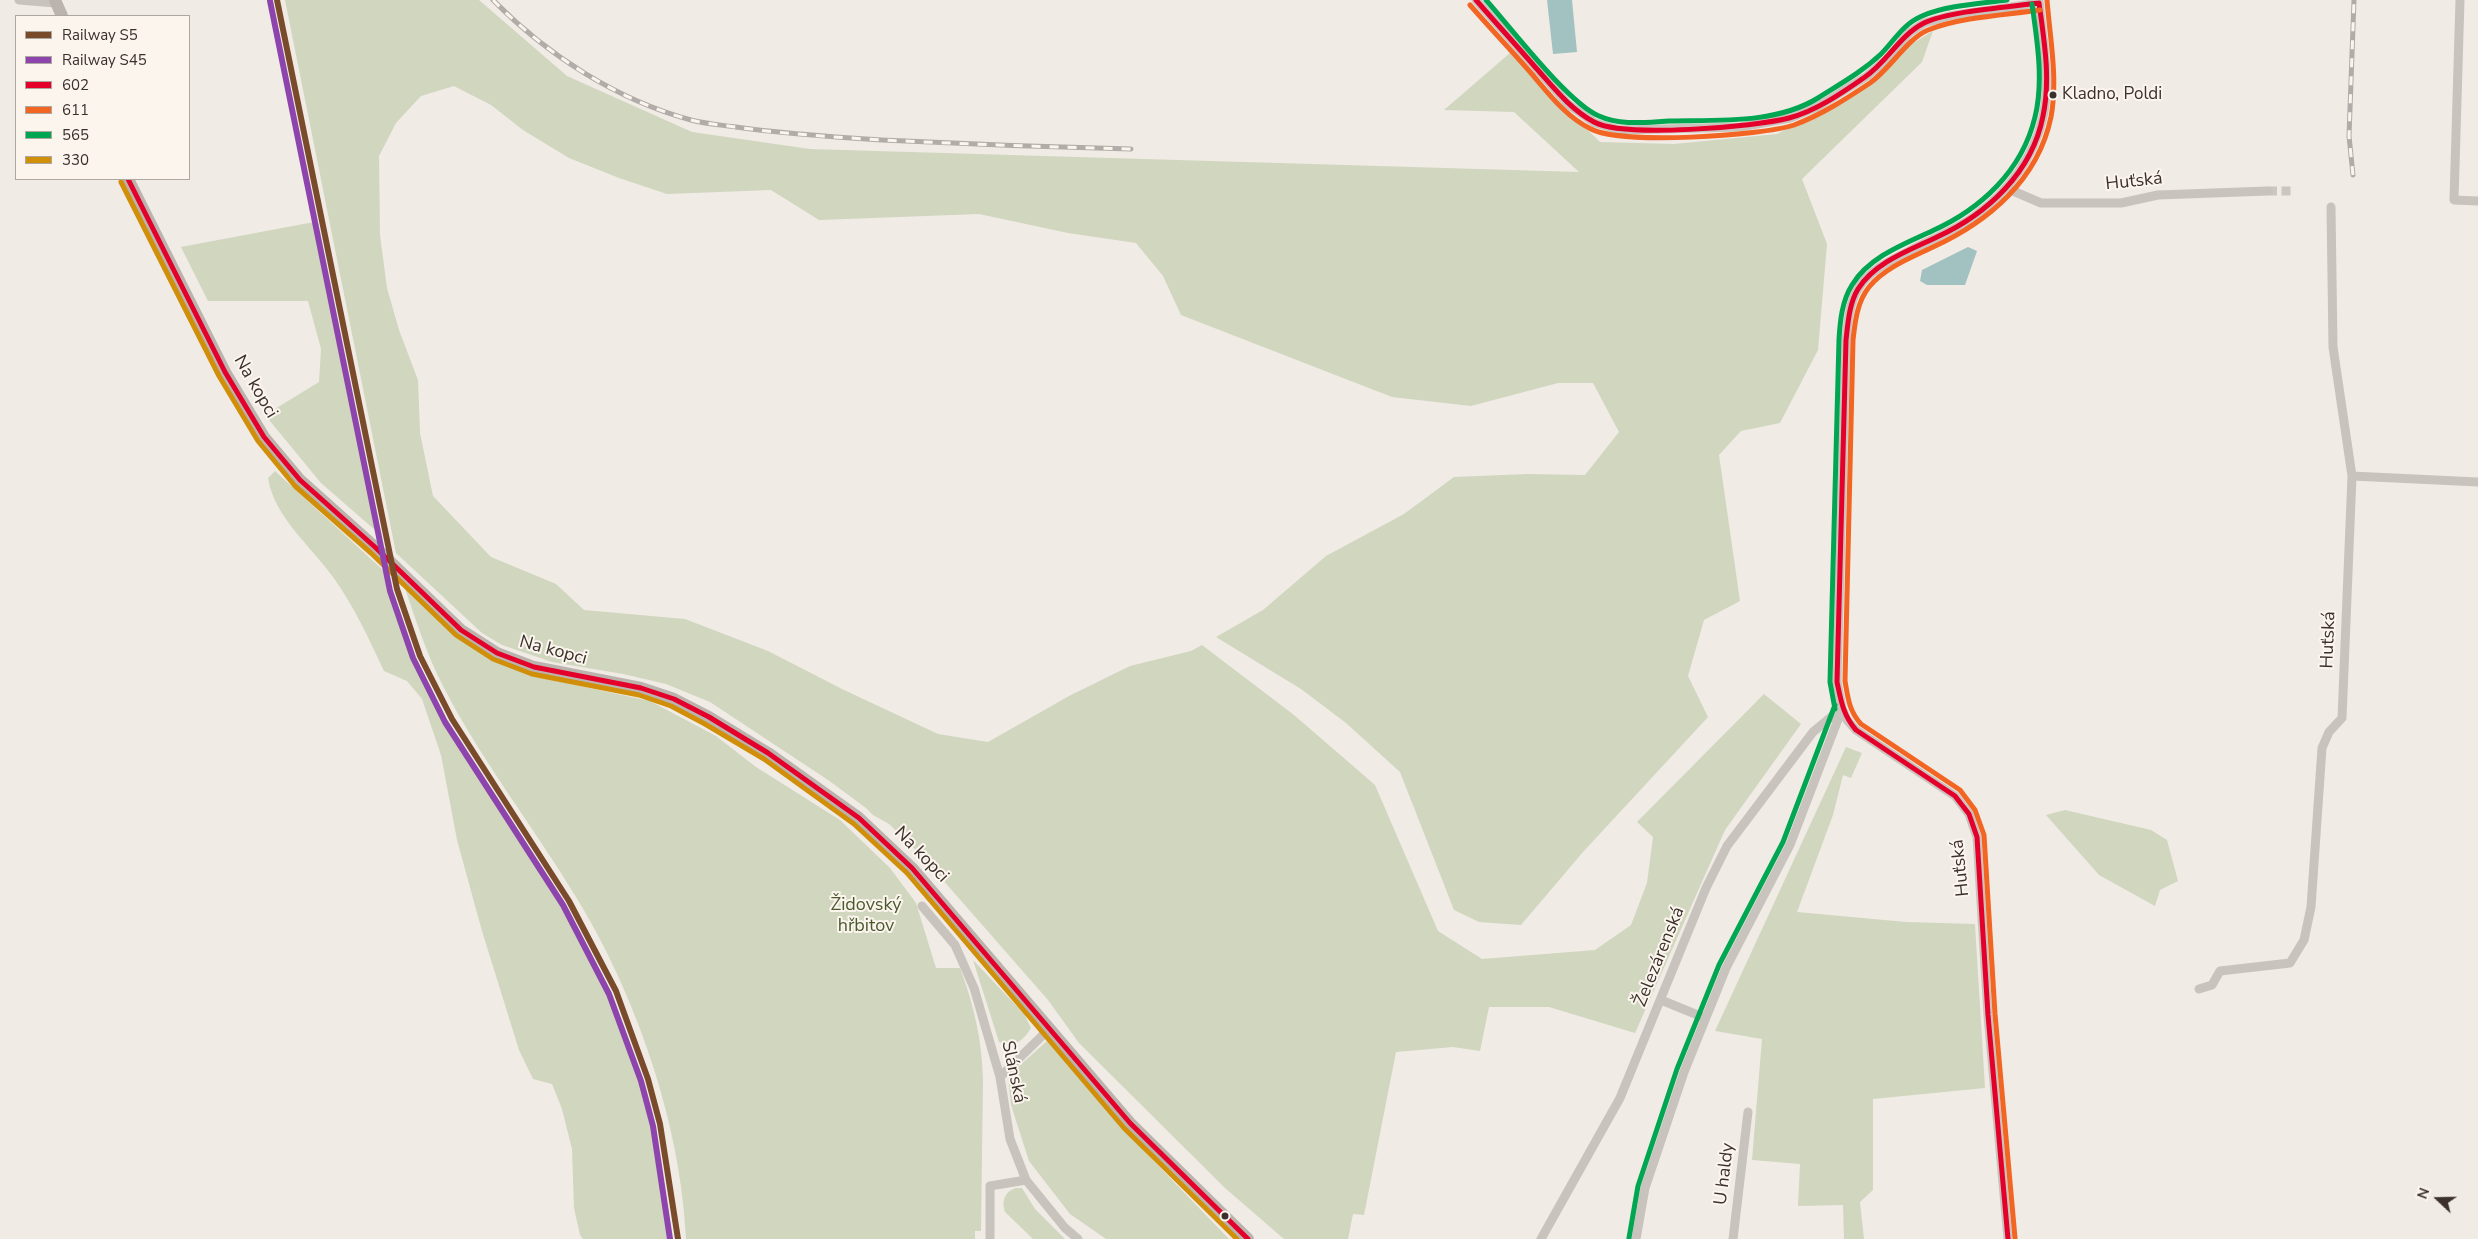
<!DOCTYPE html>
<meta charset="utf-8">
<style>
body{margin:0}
#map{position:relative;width:2478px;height:1239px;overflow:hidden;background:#f0ebe5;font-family:"Nunito Sans",sans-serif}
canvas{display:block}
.legend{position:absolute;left:15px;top:15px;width:175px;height:165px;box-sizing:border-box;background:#fbf5ee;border:1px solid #aea6a0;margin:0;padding:6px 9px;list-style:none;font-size:15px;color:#3b302b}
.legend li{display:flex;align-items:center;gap:10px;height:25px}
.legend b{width:25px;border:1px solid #aea6a0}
.north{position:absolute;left:2413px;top:1174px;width:50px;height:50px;-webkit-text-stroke:4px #fbf5ee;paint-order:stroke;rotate:291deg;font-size:14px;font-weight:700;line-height:20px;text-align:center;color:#3b302b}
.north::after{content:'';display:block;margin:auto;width:18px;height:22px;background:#3b302b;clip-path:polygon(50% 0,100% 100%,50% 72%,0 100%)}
</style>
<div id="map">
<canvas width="2478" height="1239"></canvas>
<ul class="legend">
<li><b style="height:6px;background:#7a4b2a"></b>Railway S5</li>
<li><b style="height:6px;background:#8e44ad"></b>Railway S45</li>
<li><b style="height:6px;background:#e4002b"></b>602</li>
<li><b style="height:6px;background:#f26522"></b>611</li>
<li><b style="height:6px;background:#00a651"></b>565</li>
<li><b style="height:6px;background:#d18e09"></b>330</li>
</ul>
<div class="north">N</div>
</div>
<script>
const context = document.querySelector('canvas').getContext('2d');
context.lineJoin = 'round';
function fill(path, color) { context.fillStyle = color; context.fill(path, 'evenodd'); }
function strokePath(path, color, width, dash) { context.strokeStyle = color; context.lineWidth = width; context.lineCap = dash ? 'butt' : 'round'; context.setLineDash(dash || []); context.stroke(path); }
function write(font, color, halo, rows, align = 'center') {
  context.font = font + ' "Nunito Sans",sans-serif'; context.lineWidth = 4; context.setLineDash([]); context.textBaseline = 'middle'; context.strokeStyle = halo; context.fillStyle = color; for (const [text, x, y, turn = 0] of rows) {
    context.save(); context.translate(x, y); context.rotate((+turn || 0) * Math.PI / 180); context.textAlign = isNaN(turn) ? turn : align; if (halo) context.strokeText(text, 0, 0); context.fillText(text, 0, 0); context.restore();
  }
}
fill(new Path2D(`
 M285 0H479L567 76 692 132 810 149 1579 172 1514 112 1444 110 1510 53 1600 142 1674 144 1777 134 1848 97 1880 76 1907 47 1933 31 1922 62 1802 179 1827 244 1818 350 1780 423 1741 431 1719 455 1740 601 1704 620 1688 676 1708 717 1583 852 1521 925 1479 922 1454 910 1400 772 1346 723 1301 689 1216 637 1263 610 1326 556 1404 514 1454 477 1527 474 1585 475 1619 432 1593 383H1558L1471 406 1392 397 1181 315 1163 276 1136 243 1068 233 979 214 819 220 771 190 667 194 619 178 569 158 523 130 491 105 454 86 421 96 396 123 379 156 380 235 387 288 399 330 418 380 420 433 433 496 491 557 556 584 584 610 685 619 768 651 842 689 938 734 988 742 1069 696 1130 666 1191 651 1202 645 1294 715 1375 785 1438 931 1482 959 1595 950 1631 925 1647 883 1653 837 1637 822 1764 694 1801 724 1725 830 1635 1033 1549 1007H1489L1480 1051 1453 1047 1396 1052 1364 1215 1353 1214 1348 1239H1284L1225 1188 1079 1043 1048 1000 921 855 889 824 873 815 866 808 828 780 710 702 666 684 623 674 552 662 502 645 482 633 396 553Z
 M314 222 375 530 321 483 265 415 319 382 321 349 308 301H208L181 247Z
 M275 471 384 571 413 659 445 723C469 760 492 797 516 834 532 858 549 882 564 907 621 1007 664 1123 670 1239H583L580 1235 574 1208 572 1149 562 1109 552 1084 533 1079 519 1050 482 931 457 840 441 755 422 699 407 681 384 671C369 639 354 606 333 577 311 546 274 517 268 478Z
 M405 588 470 645 529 675 650 701 716 736 756 767 840 820 890 868 916 903 936 968H960C974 1005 982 1040 983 1080L981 1231H975V1239H686C681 1124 636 995 576 897 533 826 481 760 443 686 427 655 416 621 405 588Z
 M1846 747 1862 753 1851 778 1843 775 1833 815 1797 912 1906 922 1975 924 1985 1088 1873 1099V1190L1860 1202 1864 1239H1844L1843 1205 1798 1206 1800 1164 1752 1160 1762 1039 1715 1031Z
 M2065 810 2151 830 2167 840 2178 881 2160 890 2155 906 2099 875 2046 815Z
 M973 960 1024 1014 1031 1028C1022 1042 1016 1047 999 1042Z
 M1047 1041 1060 1049 1145 1152 1229 1239H1106L1070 1214 1029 1161 1011 1105 1008 1076Z
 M1016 1188H1022L1035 1209 1065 1239H1033L1005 1212C1001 1201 1005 1191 1016 1188Z`), '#d1d6bf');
fill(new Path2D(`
 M1547 0H1572L1577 52 1553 54Z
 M1968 247 1977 251 1965 285H1927L1920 281 1922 270Z`), '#a1c2c1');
strokePath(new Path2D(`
 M2268 191H2292`), '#ccc6c0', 9, [9, 4.5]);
strokePath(new Path2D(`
 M19 0 56 3
 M1476 0 1568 104 1595 123 1620 130 1740 127 1790 118 1819 106 1867 76 1887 59 1909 33 1924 23 1949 16 2039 3
 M2460 0 2454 200 2478 201
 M2006 188 2041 203H2121L2158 195 2268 191
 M2352 476 2478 482
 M922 906 955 945 974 988 1000 1077 1010 1139 1026 1180 1065 1228 1078 1239
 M2199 989 2212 985 2220 971 2290 963 2304 940 2311 907 2322 748 2329 732 2342 718 2352 476 2333 347 2331 207
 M1661 1000 1705 1018
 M1000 1077 1050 1028
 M990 1239V1186L1026 1180
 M1541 1239 1620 1098 1706 888 1727 846 1813 732 1842 708
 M1636 1239 1645 1188 1684 1072 1726 968 1790 845 1842 709
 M1733 1239 1748 1112
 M2008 1239 1988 1015 1977 837 1969 814 1955 796 1856 730 1847 720 1842 708 1837 682 1846 340C1848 322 1849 304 1858 289 1868 271 1891 260 1909 251 1931 239 1957 230 1976 215 2009 191 2034 157 2043 117 2051 79 2042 38 2039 0`), '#c9c3be', 9);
strokePath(new Path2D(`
 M55 0 62 16
 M128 179 225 372 264 437 300 480 376 548 461 630 497 653 534 667 641 688 674 699 709 717 768 753 859 818 912 868 1130 1123 1248 1239`), '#bab3ae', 12);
const rail = new Path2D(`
 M493 0C547 55 617 100 691 120 706 124 721 125 736 127 784 134 833 137 882 140 965 144 1048 147 1131 149
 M2353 175 2349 136 2354 0`);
strokePath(rail, '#b1aca8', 5);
strokePath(rail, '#fbf5ee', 3, [9]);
strokePath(new Path2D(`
 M1476 0C1496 23 1516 45 1536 68 1554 88 1570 109 1594 122 1623 138 1755 127 1789 118 1816 111 1842 93 1865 77 1887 62 1900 35 1924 23 1949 11 2009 7 2039 3
 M128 179 225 372 264 437 300 480 376 548 461 630 497 653 534 667 641 688 674 699 709 717 768 753 859 818 912 868 1130 1123 1248 1239
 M2008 1239 1988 1015 1977 837 1969 814 1955 796 1856 730C1843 715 1841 701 1837 682L1846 340C1848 323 1849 304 1858 289 1875 262 1910 250 1937 237 1987 214 2032 173 2043 116 2051 79 2044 40 2039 3`), '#e4002b', 5);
strokePath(new Path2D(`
 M1470 5C1490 28 1511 50 1531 73 1549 94 1566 117 1591 129 1621 145 1761 136 1794 125 1821 115 1846 99 1870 83 1890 69 1908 38 1928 30 1960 17 2005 15 2040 10
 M2015 1238 1995 1014 1984 835 1975 810 1960 790 1861 724C1849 711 1848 698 1845 681L1853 340C1855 322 1857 302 1869 287 1884 268 1912 257 1933 247 1988 222 2038 180 2051 117 2058 78 2050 39 2047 0`), '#f26522', 5);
strokePath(new Path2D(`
 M1486 0C1511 28 1568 103 1599 116 1621 126 1647 122 1670 121 1718 120 1776 124 1818 98 1840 84 1862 72 1881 54 1894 41 1903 24 1922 16 1948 5 1979 4 2007 0
 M1835 709 1830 682 1839 340C1840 321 1842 301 1852 285 1869 257 1904 244 1932 231 1981 209 2022 171 2035 117 2044 81 2037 40 2032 4
 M1629 1238 1638 1186 1677 1069 1719 965 1783 842 1835 705`), '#00a651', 5);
strokePath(new Path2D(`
 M121 182 219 376 258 441 295 486 371 553 456 635 493 659 532 674 639 695 671 706 705 724 764 759 854 824 907 873 1124 1128 1237 1239`), '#d18e09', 5);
strokePath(new Path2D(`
 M277 0 397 589 420 656 452 719 569 901 616 991 648 1079 660 1124 678 1239`), '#7a4b2a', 6);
strokePath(new Path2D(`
 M270 1 390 591 413 658 445 722 563 905 609 994 641 1081 653 1126 670 1239`), '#8e44ad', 6);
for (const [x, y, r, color] of [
 [2053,95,4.5,"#3b302b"],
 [1225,1216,4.5,"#3b302b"]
]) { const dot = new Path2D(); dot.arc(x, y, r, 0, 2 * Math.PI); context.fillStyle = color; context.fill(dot); strokePath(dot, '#fbf5ee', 2); }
write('17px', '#3b302b', '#fbf5ee', [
 ["Kladno, Poldi",2062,95]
], 'left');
write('18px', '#3b302b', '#fbf5ee', [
 ["Huťská",2134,182,-6],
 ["Na kopci",255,387,60],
 ["Huťská",2329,640,-88],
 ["Na kopci",553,651,15],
 ["Na kopci",921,855,46],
 ["Huťská",1961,868,-96],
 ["Železárenská",1660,957,-68],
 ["Slánská",1013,1072,78],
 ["U haldy",1725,1174,-83]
]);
write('18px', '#4a5a2e', '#fbf5ee', [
 ["Židovský",866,906],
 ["hřbitov",866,927]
]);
</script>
